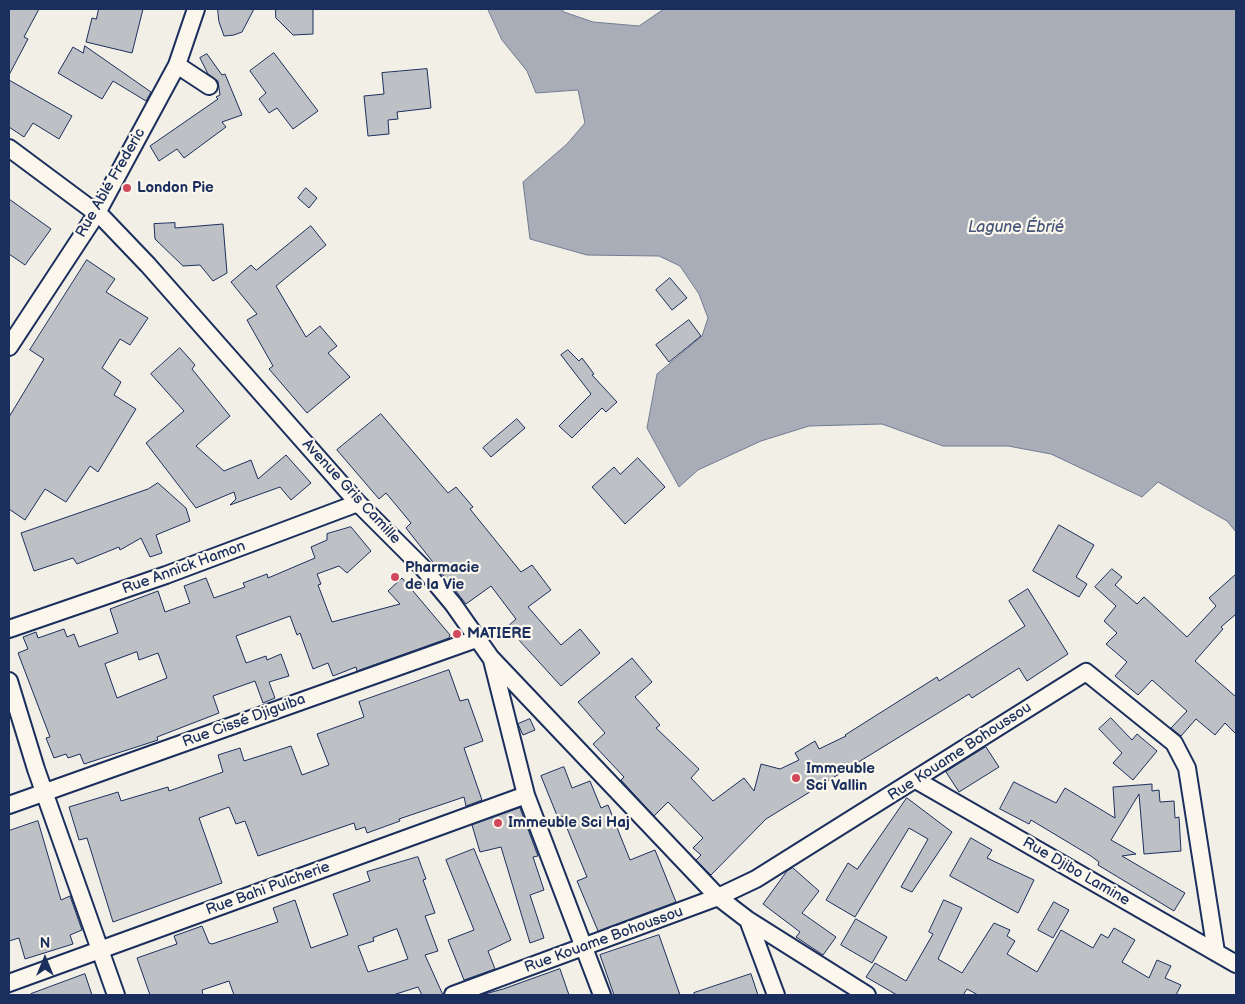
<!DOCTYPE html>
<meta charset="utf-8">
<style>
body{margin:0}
#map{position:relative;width:1245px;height:1004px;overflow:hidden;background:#f2efe6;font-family:"Balsamiq Sans",sans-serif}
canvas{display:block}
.frame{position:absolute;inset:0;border:10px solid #1b2f5e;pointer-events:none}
.north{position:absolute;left:20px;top:934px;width:50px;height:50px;-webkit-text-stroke:4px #fbf7ec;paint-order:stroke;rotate:0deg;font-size:14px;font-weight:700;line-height:20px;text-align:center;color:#1b2f5e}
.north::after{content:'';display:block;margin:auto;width:18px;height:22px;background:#1b2f5e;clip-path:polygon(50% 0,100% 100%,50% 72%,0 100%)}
</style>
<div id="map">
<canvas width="1245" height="1004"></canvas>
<div class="frame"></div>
<div class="north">N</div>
</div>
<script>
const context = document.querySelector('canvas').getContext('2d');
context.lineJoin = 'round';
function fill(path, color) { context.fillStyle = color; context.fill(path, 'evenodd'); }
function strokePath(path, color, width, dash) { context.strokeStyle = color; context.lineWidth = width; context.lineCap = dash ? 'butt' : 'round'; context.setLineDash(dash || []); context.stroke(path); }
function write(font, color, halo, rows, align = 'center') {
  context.font = font + ' "Balsamiq Sans",sans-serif'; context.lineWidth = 4.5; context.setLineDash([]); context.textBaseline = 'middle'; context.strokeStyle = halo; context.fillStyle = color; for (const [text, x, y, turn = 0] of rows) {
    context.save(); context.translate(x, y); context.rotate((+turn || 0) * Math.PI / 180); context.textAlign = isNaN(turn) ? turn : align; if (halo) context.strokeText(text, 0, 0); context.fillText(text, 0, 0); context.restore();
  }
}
const water = new Path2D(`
 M488 9H561L564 12 593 22 639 26 664 9H1236V532L1227 521 1158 482 1142 497 1051 454 1008 446H943L882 424 809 426 761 441 698 470 679 487 647 428 657 374 702 336 708 318 699 294 680 266 659 256 587 255 530 239 523 182 567 144 585 123 578 90 536 93 527 71 502 40Z`);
fill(water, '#a9adb7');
strokePath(water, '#707b93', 1);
const building = new Path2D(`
 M9 9H39L24 37 28 39 9 75Z
 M99 9H143L132 53 86 42 92 18 96 19Z
 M218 9H254L242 32 234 35 224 36 219 22Z
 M276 9H313V34L293 35 276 18Z
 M85 46 151 92 146 101 113 81 102 99 58 73 73 47 83 53Z
 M274 53 318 111 293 129 277 108 269 113 259 99 266 93 250 71Z
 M207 54 222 75 225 74 242 115 222 122 226 127 184 158 177 149 159 161 150 146 218 99 216 97 220 95 218 81 208 74 200 58Z
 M427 69 431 108 397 112 398 119 388 120 389 134 368 136 364 96 384 94 382 73Z
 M9 80 72 116 59 139 33 123 24 137 9 127Z
 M306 188 317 198 309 208 298 198Z
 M9 199 51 229 25 265 9 254Z
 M175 223V228L223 224 227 273 213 281 200 265 183 266 155 239 154 224Z
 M311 226 326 245 276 286 306 337 320 326 337 346 328 353 350 377 307 413 269 369 273 366 247 320 257 314 231 282 251 265 256 270Z
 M87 260 115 279 106 292 148 318 130 345 120 339 102 368 121 382 114 395 136 409 98 472 90 466 66 502 45 489 25 520 9 509V417L44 359 30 350Z
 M670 278 687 298 672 310 656 290Z
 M689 320 701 336 669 362 656 345Z
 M180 348 195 365 192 369 230 416 196 446 224 471 251 460 258 479 286 455 311 483 291 500 280 487 230 505 236 499 234 492 196 508 146 443 184 411 151 374Z
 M568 350 579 361 582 358 594 374 592 375 617 402 606 412 602 408 572 438 559 426 591 394 561 355Z
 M381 414 448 493 456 487 473 507 470 509 521 572 532 565 551 590 528 607 561 645 580 629 600 653 561 686 507 627 516 619 491 586 466 604 406 528 411 523 386 493 379 499 337 450Z
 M517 419 525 428 491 457 483 448Z
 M638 458 665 487 625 524 592 487 614 467 620 474Z
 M158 483 186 508 190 521 156 535 162 553 150 557 141 538 120 550 119 547 77 564 73 558 34 571 21 533 148 489Z
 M1059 525 1094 545 1076 577 1087 584 1079 597 1033 571Z
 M351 527 371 551 347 573 339 566 317 574 321 584 318 585 332 622 400 604 388 591 402 578 450 635 449 638 357 671 356 667 333 676 328 663 313 669 300 633 297 635 290 616 236 636 246 663 266 656 267 660 281 654 289 676 269 682 275 698 263 703 255 681 213 696 219 713 157 737 158 740 84 764 80 754 68 758 66 754 54 758 46 738 50 737 18 653 28 649 23 637 36 632 38 638 64 629 67 637 74 634 79 647 118 633 110 609 158 591 165 612 190 603 184 586 206 578 214 598 245 587 243 583 267 574 268 578 315 558 311 547 327 540V534ZM137 652 139 660 158 653 167 678 117 698 105 664Z
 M1112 569 1122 577 1115 585 1137 604 1144 597 1187 637 1216 606 1209 598 1236 574V614L1221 627 1223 629 1195 661 1236 697V734L1225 723 1215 735 1196 719 1181 736 1171 728 1187 711 1152 680 1138 695 1115 676 1127 662 1106 644 1117 633 1104 621 1116 606 1095 587Z
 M1028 589 1068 654 1027 681 1019 668 972 698 969 694 766 819 711 875 696 860 701 855 693 848 703 838 668 802 654 816 621 780 624 777 593 744 605 733 578 702 632 658 652 682 635 697 660 725 656 728 699 769 691 778 713 801 744 778 754 791 761 764 780 769 799 760 795 753 815 741 819 749 846 736 845 735 937 677 939 681 1025 626 1009 601Z
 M449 670 460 701 468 699 483 741 464 748 482 800 466 806 464 797 399 819 400 821 367 833 365 827 356 830 354 823 258 856 245 821 236 824 229 807 199 818 222 883 113 922 87 838 79 840 69 807 118 792 121 801 168 787 169 791 223 772 218 755 240 748 244 761 291 746 302 775 329 765 317 734 364 717 359 702Z
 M1111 718 1132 740 1137 734 1157 751 1133 780 1113 763 1122 753 1099 729Z
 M530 719 535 730 523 735 518 724Z
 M986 747 999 767 959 792 946 772Z
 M564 767 572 788 590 781 601 808 608 805 630 860 655 850 676 902 598 931 577 881 587 877 562 816 558 818 541 776Z
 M1014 782 1056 803 1065 788 1115 818 1113 787 1152 784V791L1159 790 1160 802 1174 801 1175 818 1179 817 1181 851 1144 854 1139 794 1111 840 1136 854 1122 856 1185 893 1174 911 1098 865 1099 862 1091 856 1031 820 1029 824 1000 809Z
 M907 798 952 832 912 892 901 887 928 839 909 828 855 917 826 900 848 863 857 869Z
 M520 808 538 856 533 857 544 890 530 895 544 938 530 943 501 847 480 852 472 825Z
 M38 821 61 900 70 896 82 930 70 935 73 944 25 959 19 938 9 941V831Z
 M971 838 992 850 987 858 1034 880 1018 913 950 876Z
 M474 849 511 940 488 951 495 969 464 980 448 940 474 930 446 860Z
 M418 857 426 879 423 880 435 913 425 916 438 951 425 955 443 995H422L418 987 393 995H234L229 981 202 990 203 995H150L137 958 177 944 174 936 202 926 209 943 212 944 278 922 273 908 295 900 311 948 348 935 333 894 370 881 367 872ZM397 929 408 959 368 972 358 946 374 941 373 938Z
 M793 868 819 891 802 913 836 937 823 955 796 937 800 932 763 904 787 871Z
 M944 900 962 908 938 959 962 973 994 923 1010 930 1007 936 1015 941 1007 954 1037 972 1061 930 1093 948 1101 934 1108 938 1114 928 1135 940 1122 962 1149 978 1157 960 1171 966 1165 978 1181 985 1176 995H978L967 989 963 995H897L866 977 875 963 906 981 933 934 929 932Z
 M1054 902 1069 910 1053 938 1038 930Z
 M856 919 887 937 872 963 841 945Z
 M659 935 680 995H614L600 955Z
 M560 969 569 995H481L503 989Z
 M85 974 92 995H31V994Z
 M751 974 758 995H694V993Z`);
fill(building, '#bdc0c4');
strokePath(building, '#1b2f5e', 1);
const minor = new Path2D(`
 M177 65 209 86
 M9 148 103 218 148 265 358 503 423 568 453 604 491 658 718 897 748 920 867 995
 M9 347 97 213 177 65 196 9
 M9 629 166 575 358 503
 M492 660 526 795 602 995
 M9 681 36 769 116 995
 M916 780 1236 964
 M9 805 479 638
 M748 920 776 995
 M9 983 526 795
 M453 995 718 897 756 879 1086 672 1174 743 1187 768 1216 952`);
strokePath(minor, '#1b2f5e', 20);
strokePath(minor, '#fbf7ec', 16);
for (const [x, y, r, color] of [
 [127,188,5,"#d1495b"],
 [395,577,5,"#d1495b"],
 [457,634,5,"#d1495b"],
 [796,778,5,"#d1495b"],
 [498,823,5,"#d1495b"]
]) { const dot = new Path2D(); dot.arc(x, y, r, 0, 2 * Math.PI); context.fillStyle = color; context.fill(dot); strokePath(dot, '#fbf7ec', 2); }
write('15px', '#1b2f5e', '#fbf7ec', [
 ["Rue Ablé Frederic",111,183,-60],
 ["Avenue Gris Camille",351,492,47],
 ["Rue Annick Hamon",184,568,-20],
 ["Rue Cissé Djiguiba",244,721,-20],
 ["Rue Kouame Bohoussou",960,752,-33],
 ["Rue Djibo Lamine",1076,872,30],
 ["Rue Bahi Pulcherie",268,889,-20],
 ["Rue Kouame Bohoussou",604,940,-20]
]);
write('bold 15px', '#1b2f5e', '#fbf7ec', [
 ["London Pie",137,188],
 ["Pharmacie",405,568],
 ["de la Vie",405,585],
 ["MATIERE",467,634],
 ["Immeuble",806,769],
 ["Sci Vallin",806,786],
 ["Immeuble Sci Haj",508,823]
], 'left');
write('italic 16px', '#465579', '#fbf7ec', [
 ["Lagune Ébrié",1016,228]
]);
</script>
